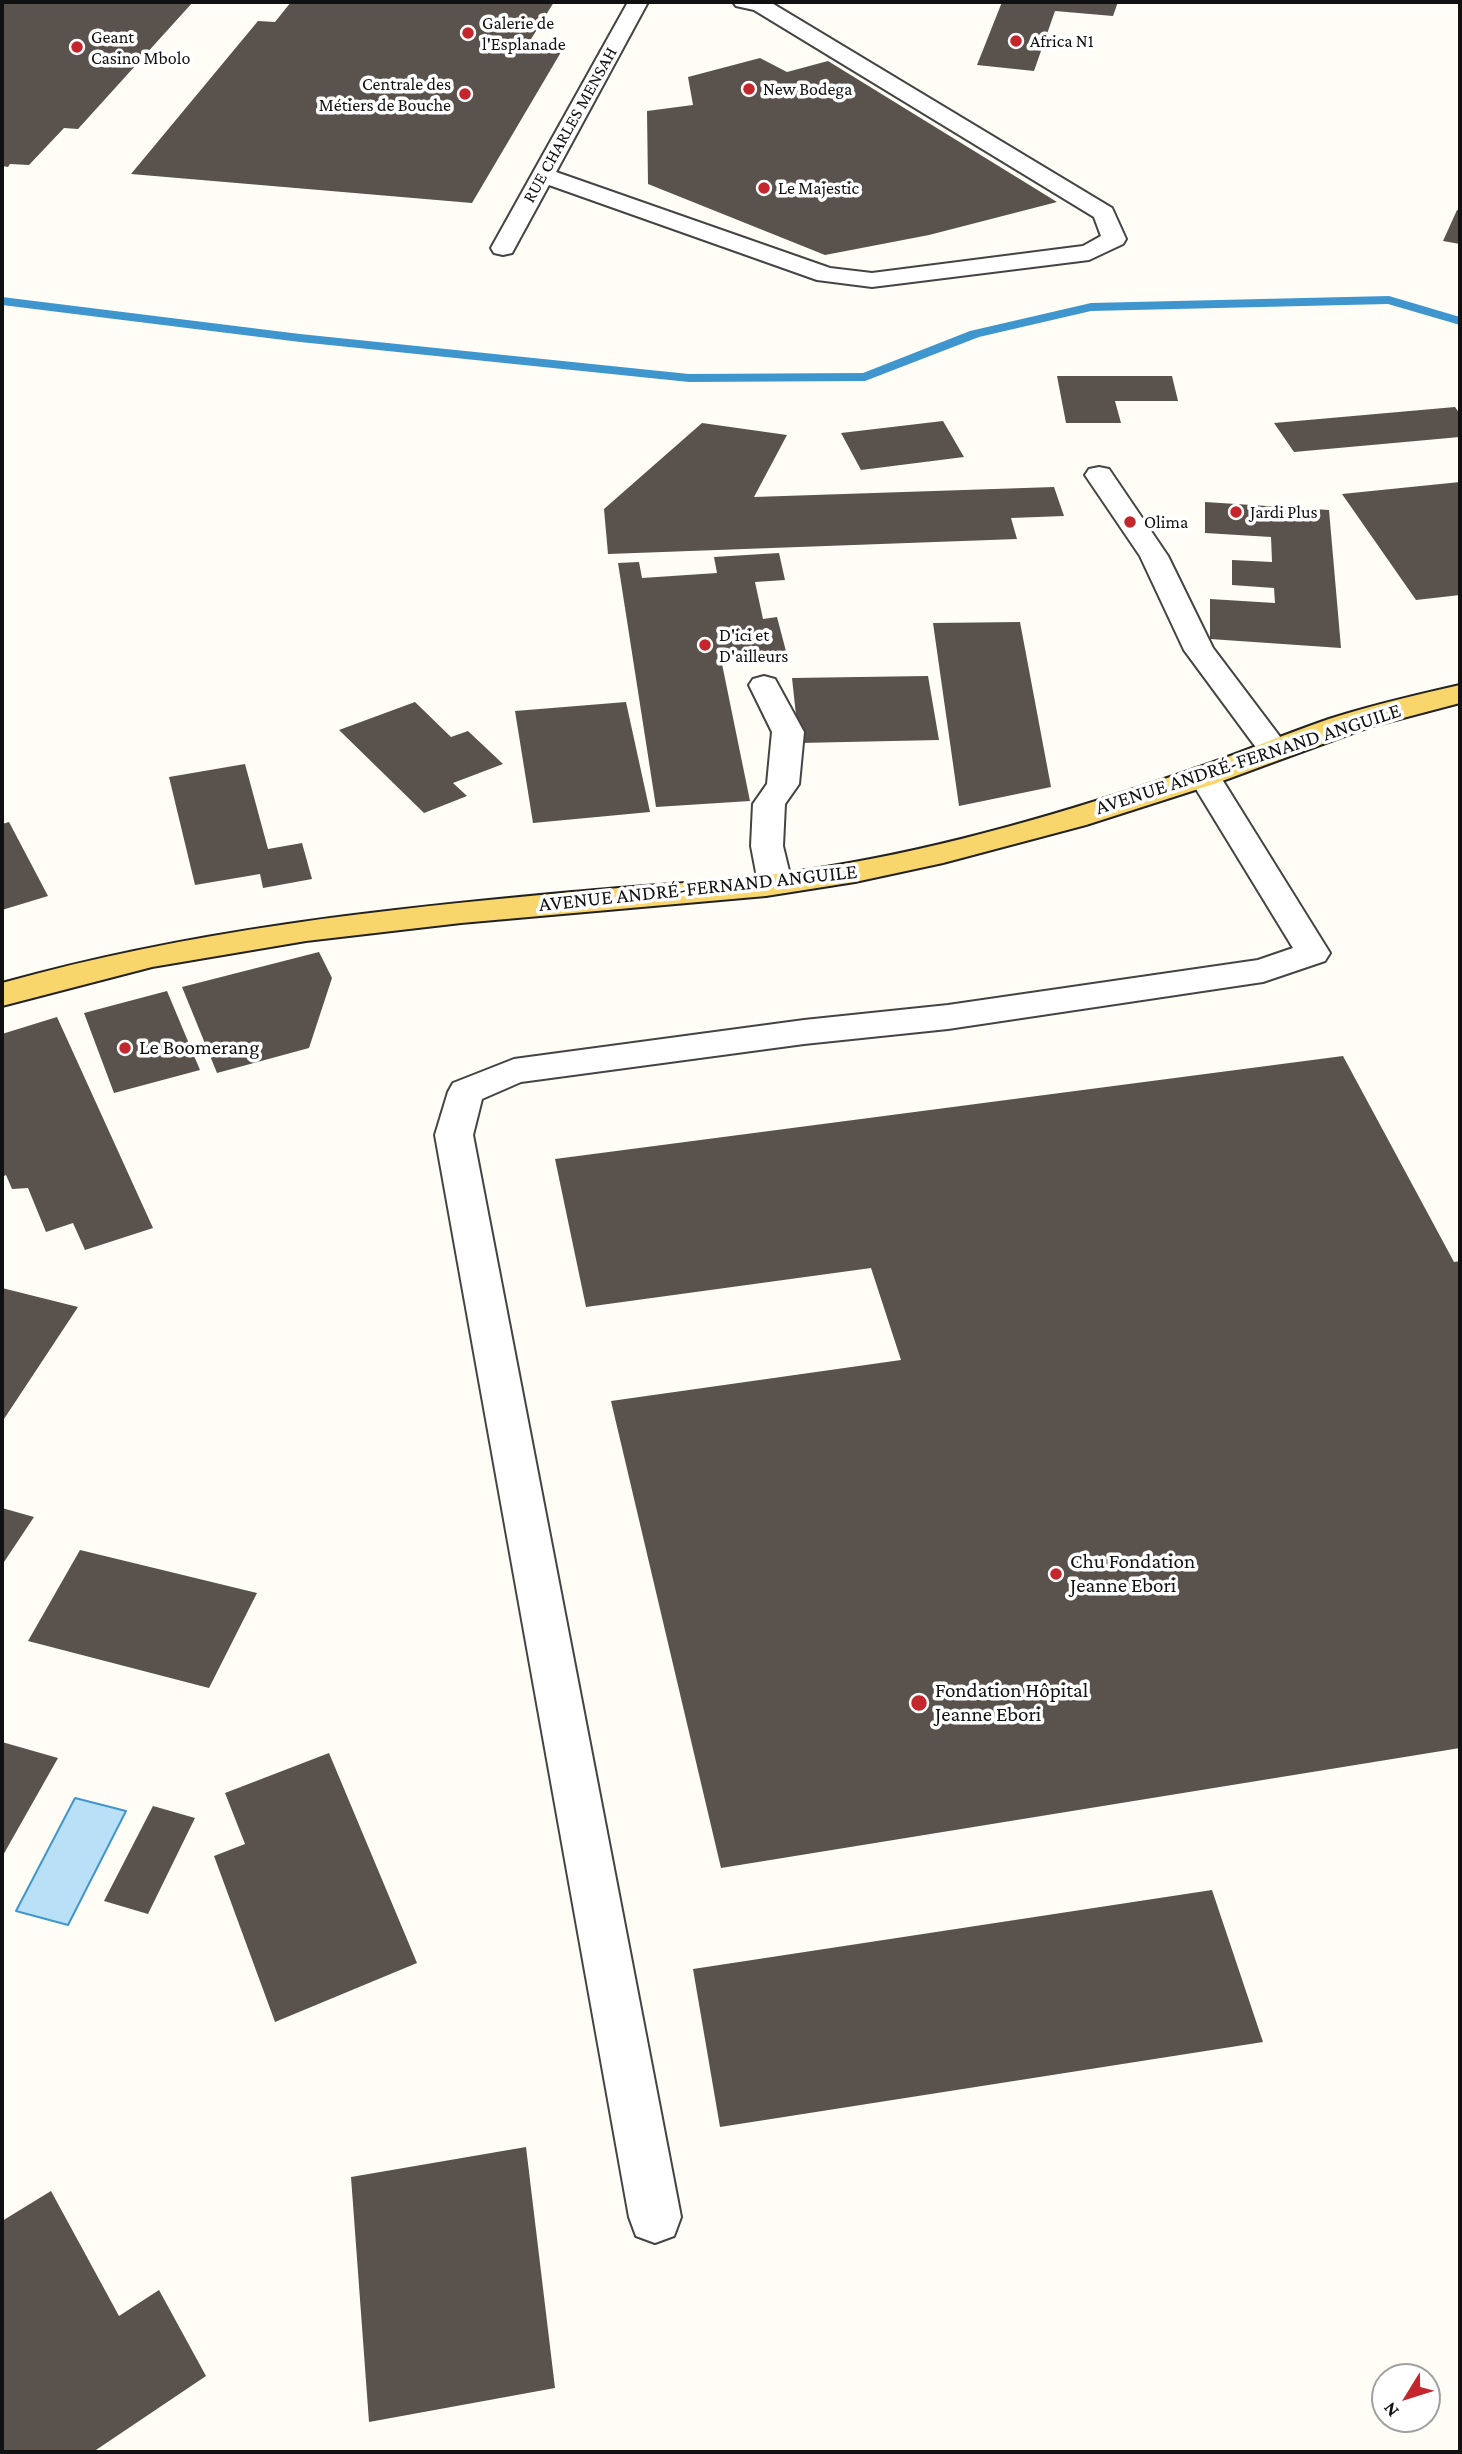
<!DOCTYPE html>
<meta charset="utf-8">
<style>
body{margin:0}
#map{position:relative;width:1462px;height:2454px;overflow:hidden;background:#fffdf5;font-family:"Crimson Pro",serif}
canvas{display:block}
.frame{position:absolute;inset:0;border:4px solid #111;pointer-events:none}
.north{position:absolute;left:1371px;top:2363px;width:70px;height:70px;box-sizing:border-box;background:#fff;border:2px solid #a0a0a0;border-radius:50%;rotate:232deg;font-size:19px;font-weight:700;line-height:28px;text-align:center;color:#111}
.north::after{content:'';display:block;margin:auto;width:24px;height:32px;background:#c4262e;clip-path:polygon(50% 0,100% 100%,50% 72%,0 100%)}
</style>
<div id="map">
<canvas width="1462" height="2454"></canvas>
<div class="frame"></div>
<div class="north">N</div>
</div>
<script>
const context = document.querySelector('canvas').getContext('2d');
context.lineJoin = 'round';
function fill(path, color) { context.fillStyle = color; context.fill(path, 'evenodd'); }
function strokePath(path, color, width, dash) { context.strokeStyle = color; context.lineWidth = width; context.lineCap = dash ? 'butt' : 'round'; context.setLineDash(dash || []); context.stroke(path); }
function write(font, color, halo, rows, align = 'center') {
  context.font = font + ' "Crimson Pro",serif'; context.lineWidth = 7; context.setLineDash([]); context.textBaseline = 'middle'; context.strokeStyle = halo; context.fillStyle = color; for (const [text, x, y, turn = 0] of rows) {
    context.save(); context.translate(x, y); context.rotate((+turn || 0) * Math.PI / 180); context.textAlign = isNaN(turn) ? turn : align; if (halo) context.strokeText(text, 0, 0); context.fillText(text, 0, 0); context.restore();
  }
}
const water = new Path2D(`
 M75 1798 126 1811 68 1925 16 1911Z`);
fill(water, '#b9e0f7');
strokePath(water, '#3f96cf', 2);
fill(new Path2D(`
 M1389 296 1460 317V325L1388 304 1091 311 979 337 865 381 689 382 300 342 2 305V297L300 334 689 374 863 373 970 331 1091 303Z`), '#3f96cf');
fill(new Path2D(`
 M2 2H193L78 129 64 128 29 165 10 164 8 167 2 166Z
 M291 2H554L528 44 564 47 472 203 131 174 258 21 275 22Z
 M1002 2H1118L1113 16 1055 11 1034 71 977 65Z
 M760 58 787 72 828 61 1057 202 929 235 825 255 648 184 647 111 693 105 688 77Z
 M1457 210 1460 211V244L1443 241Z
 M1057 376H1172L1178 401H1115L1121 423H1066Z
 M1455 407 1460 414V437L1294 452 1274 423Z
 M943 421 964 457 861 470 841 433Z
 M702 423 787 435 754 497 1054 487 1064 516 1011 518 1017 539 608 554 604 509Z
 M1460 482V595L1416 600 1342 494Z
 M1205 502 1329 510 1341 648 1210 639V599L1275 603 1274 588 1232 585V560L1272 562 1271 537 1205 533Z
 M779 553 785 580 755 582 763 619 777 617 787 655 721 659 750 801 656 807 618 563 639 562 642 578 717 573 714 557Z
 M1020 622 1051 787 959 806 933 623Z
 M928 676 939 740 799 743 792 678Z
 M415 702 451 737 468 731 503 764 453 783 467 796 424 813 339 730Z
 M626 702 650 812 533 823 515 711Z
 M245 764 268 849 302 843 312 879 263 888 260 874 195 885 169 777Z
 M9 822 48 896 2 910V824Z
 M319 952 332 978 309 1048 217 1073 182 987Z
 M167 991 200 1070 114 1093 84 1013Z
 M57 1017 153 1228 85 1250 73 1223 46 1232 28 1188 12 1189 6 1175 2 1177V1034Z
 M1343 1056 1454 1262 1460 1261V1748L721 1868 611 1401 901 1360 871 1268 586 1307 555 1159Z
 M2 1288 78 1307 2 1422Z
 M2 1508 34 1517 2 1565Z
 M80 1550 257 1593 209 1688 28 1641Z
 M2 1742 58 1758 2 1857Z
 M329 1753 417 1963 275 2022 214 1856 245 1844 225 1793Z
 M153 1806 195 1818 148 1914 104 1901Z
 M1212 1890 1263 2042 720 2127 693 1969Z
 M526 2147 555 2388 369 2422 351 2177Z
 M51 2191 119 2316 159 2290 206 2376 93 2452H2V2221Z`), '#5a524d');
const minor = new Path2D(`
 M628 2H648L556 172 830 268 872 273 1083 246 1101 236 1094 217 754 10 736 6 733 2H770L1112 208 1126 239 1123 244 1089 260 872 287 817 280 549 185 512 253 503 255 494 253 491 248Z
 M1099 467 1109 469 1168 556 1213 648 1290 750 1285 757 1274 759 1263 757 1184 650 1140 556 1085 475 1089 469Z
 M764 676 775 679 804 732 799 784 785 804 783 846 792 883 787 890 775 893 763 890 758 883 751 846 753 804 767 784 772 732 749 685 753 679Z
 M1204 766 1215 769 1220 776 1330 953 1325 961 1263 982 948 1029 804 1044 521 1082 482 1099 473 1135 681 2217 674 2236 655 2243 636 2236 629 2217 435 1135 448 1092 453 1083 514 1059 804 1020 948 1005 1258 960 1293 948 1188 776 1193 769Z`);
const major = new Path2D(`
 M1460 685V703L1369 727 1214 784 1086 825 943 863 855 882 766 896 461 923 306 941 152 967 2 1006V983C191 930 376 910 572 892 656 884 742 881 826 867 949 847 1070 811 1188 771 1236 755 1282 735 1329 719 1372 705 1416 695 1460 685Z`);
strokePath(minor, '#444', 4);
strokePath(major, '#222', 4);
fill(minor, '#fff');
fill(major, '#f9d66b');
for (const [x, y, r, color] of [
 [468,33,7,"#c4262e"],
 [1016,41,7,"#c4262e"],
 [77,47,7,"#c4262e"],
 [749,89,7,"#c4262e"],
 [465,94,7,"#c4262e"],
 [764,188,7,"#c4262e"],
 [1236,512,7,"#c4262e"],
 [1130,522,7,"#c4262e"],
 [705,645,7,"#c4262e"],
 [125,1048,7,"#c4262e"],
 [1056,1574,7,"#c4262e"],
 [919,1703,9,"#c4262e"]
]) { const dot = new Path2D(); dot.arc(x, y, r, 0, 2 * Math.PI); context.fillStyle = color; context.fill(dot); strokePath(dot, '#fff', 2.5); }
write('18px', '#111', '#fff', [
 ["Galerie de",482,23],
 ["l'Esplanade",482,44],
 ["Geant",91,37],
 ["Casino Mbolo",91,58],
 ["Africa N1",1030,41],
 ["Centrale des",451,84,"right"],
 ["Métiers de Bouche",451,105,"right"],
 ["New Bodega",763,89],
 ["Le Majestic",778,188],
 ["Jardi Plus",1250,512],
 ["Olima",1144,522],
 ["D'ici et",719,635],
 ["D'ailleurs",719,656]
], 'left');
write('18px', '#111', '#fff', [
 ["RUE CHARLES MENSAH",570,125,-61]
]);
write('21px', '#111', '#fff', [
 ["AVENUE ANDRÉ-FERNAND ANGUILE",1248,759,-18],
 ["AVENUE ANDRÉ-FERNAND ANGUILE",698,888,-6]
]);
write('21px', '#111', '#fff', [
 ["Le Boomerang",139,1048],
 ["Chu Fondation",1070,1562],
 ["Jeanne Ebori",1070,1586],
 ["Fondation Hôpital",935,1691],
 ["Jeanne Ebori",935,1715]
], 'left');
</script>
